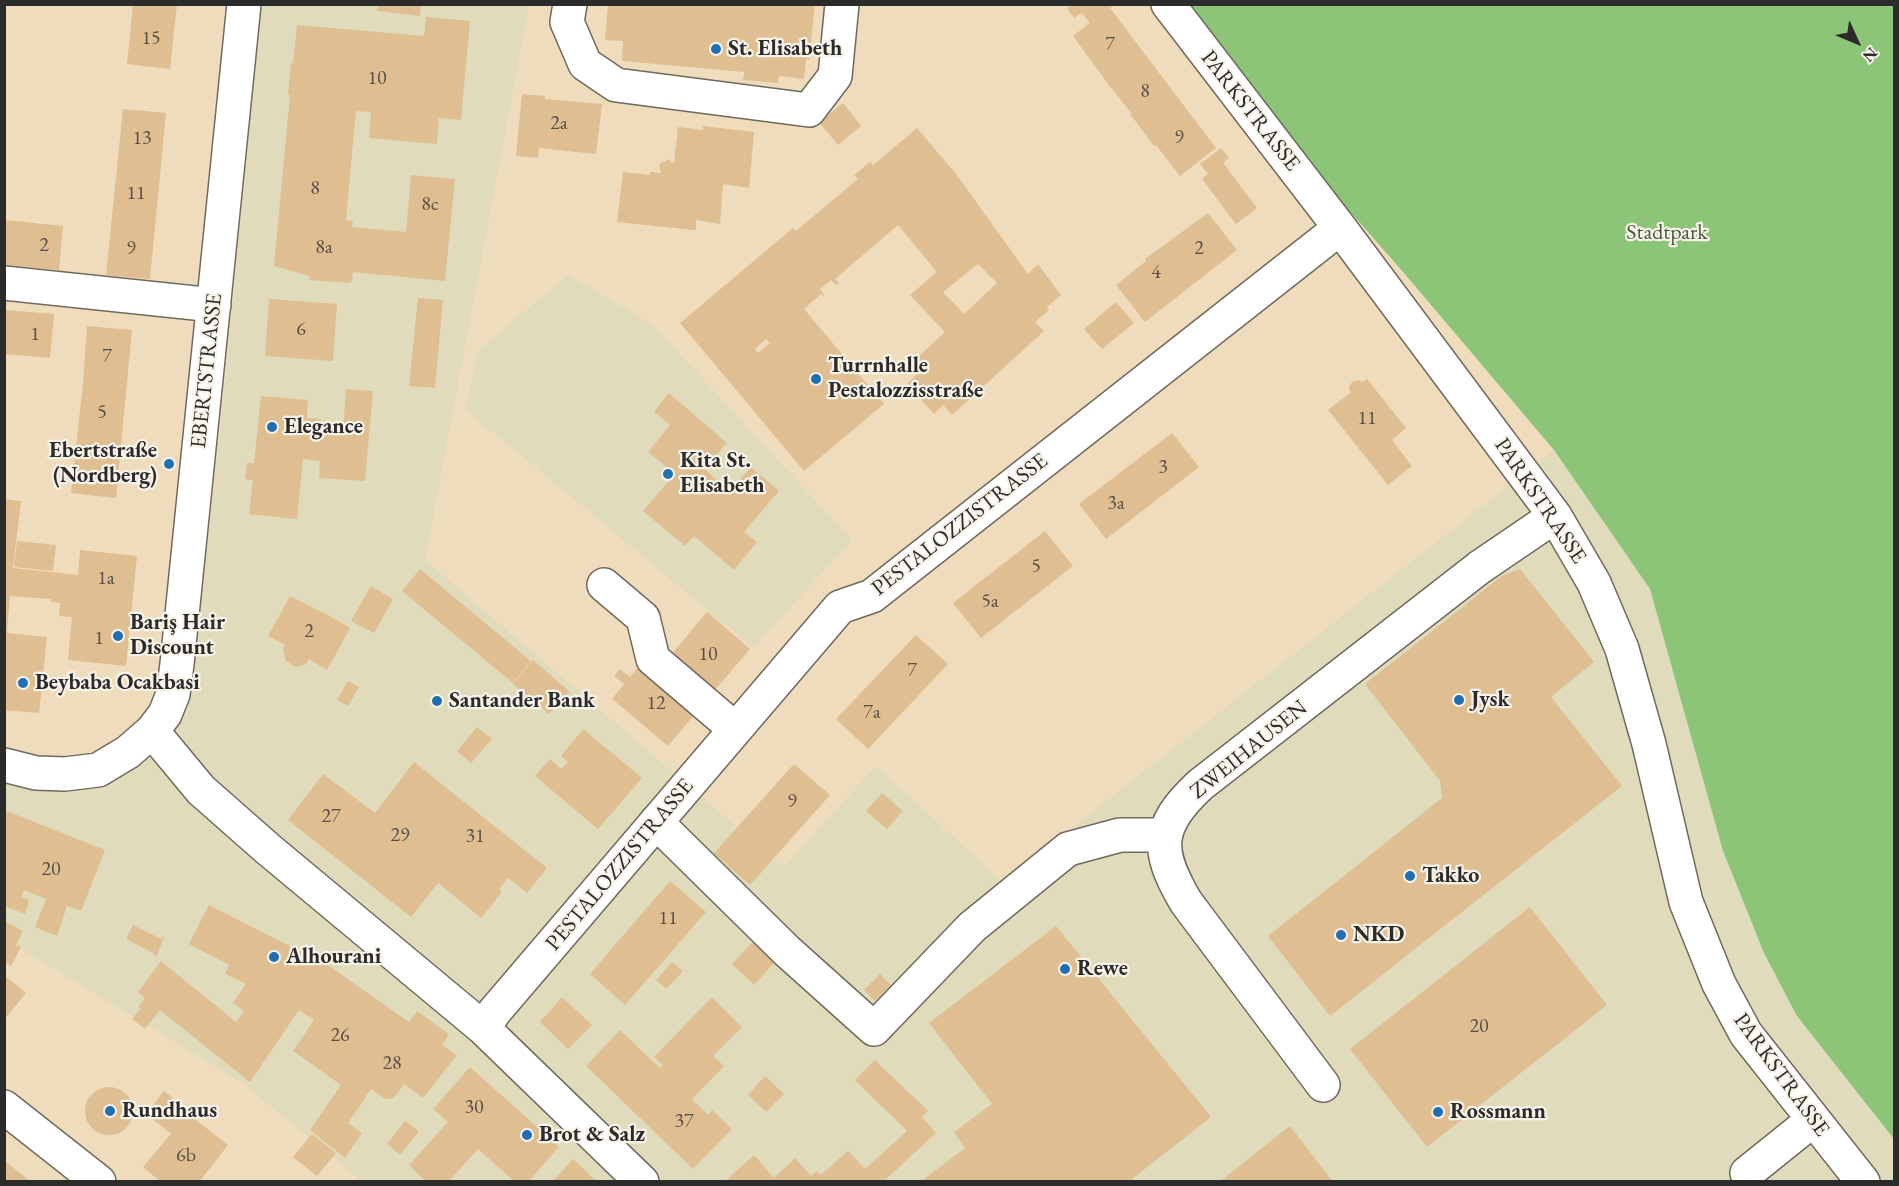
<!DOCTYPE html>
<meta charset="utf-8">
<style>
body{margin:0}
#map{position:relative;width:1899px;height:1186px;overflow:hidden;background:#efdcbc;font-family:"EB Garamond",serif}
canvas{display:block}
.frame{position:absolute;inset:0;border:6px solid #2b2b2b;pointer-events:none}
.north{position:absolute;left:1827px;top:12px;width:60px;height:60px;-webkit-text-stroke:4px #f7f3e8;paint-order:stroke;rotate:134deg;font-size:16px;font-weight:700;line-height:24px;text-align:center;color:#2b2b2b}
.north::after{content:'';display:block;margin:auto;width:21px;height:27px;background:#2b2b2b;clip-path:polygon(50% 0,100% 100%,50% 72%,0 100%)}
</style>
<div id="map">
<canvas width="1899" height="1186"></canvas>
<div class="frame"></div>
<div class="north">N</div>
</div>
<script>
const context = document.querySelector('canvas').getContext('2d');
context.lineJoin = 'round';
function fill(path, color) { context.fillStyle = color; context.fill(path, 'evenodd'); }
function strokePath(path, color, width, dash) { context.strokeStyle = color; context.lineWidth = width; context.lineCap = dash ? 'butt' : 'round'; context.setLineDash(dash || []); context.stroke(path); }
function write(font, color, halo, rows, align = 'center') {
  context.font = font + ' "EB Garamond",serif'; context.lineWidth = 4.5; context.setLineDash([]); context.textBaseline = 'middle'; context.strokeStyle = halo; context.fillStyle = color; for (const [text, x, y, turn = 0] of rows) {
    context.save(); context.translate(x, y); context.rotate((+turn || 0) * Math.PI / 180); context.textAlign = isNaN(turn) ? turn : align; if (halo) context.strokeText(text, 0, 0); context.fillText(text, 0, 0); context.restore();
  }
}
fill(new Path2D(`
 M262 5H529L425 560 784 867 876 766 1003 882 1554 450 1650 589 1723 851 1764 953 1852 1084 1894 1139V1181H361L247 1086 5 939 4 766 36 777 156 737 188 712 220 433Z
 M568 275 653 325 852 540 753 648 465 409 478 351Z`), '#e0dcbb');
fill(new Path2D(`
 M1169 5H1894V1139L1797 1016 1764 953 1723 851 1650 589 1554 450 1404 273Z`), '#8cc478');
fill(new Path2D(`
 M133 4H177L170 69 127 64Z
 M608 4H815L809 60 806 59 804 79 779 76 778 83 743 80 744 72 622 61 623 41 605 40Z
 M378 5H421L420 16 377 11Z
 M1072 5H1110L1112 7 1110 8 1216 148 1180 176 1156 145 1154 146 1143 131 1130 114H1132L1108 84 1073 36 1090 23 1082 13 1074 18 1067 8Z
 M426 17 470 21 461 120 439 118 437 144 369 138 371 112 356 111 346 220 353 221 352 227 406 232 411 175 455 179 445 281 353 272 352 281 349 283 309 280 310 276 274 266 290 95 288 94 291 63H293L297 25 424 36Z
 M522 94 545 96V99L602 104 596 154 539 148 538 158 516 156Z
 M843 103 861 126 838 145 819 122Z
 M123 109 166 113 150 279 106 275Z
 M703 126 754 132 749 188 723 184 720 224 696 220V230H693L617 222 623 172 650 175V172L661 173 659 164 670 159 671 163H674L678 127 703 130Z
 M917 128 956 174 1028 274 1038 264 1061 295 1047 307 1049 310 1035 322 1044 331 952 415 943 405 934 414 907 384 916 375 908 366 945 332 910 295 937 272 898 225 835 279 839 283 836 285 831 280 820 289 824 295 823 296 821 294 804 309 884 404 804 471 680 323 793 228 796 231 858 179 854 175 870 162 873 165ZM978 264 997 283 964 314 943 292ZM766 339 770 343 758 353 755 349Z
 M1221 148 1229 158 1223 163 1257 208 1236 224 1202 179 1208 174 1200 164Z
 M1208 213 1237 250 1145 322 1116 285 1146 261 1145 259Z
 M5 220 63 226 59 270 5 265Z
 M418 298 443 300 435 388 409 386Z
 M269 299 337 304 333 361 265 356Z
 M1116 302 1134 323 1102 349 1084 329Z
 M4 310 54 314 50 358 4 354Z
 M87 326 132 330 116 498 71 493 83 383Z
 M1367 379 1406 428 1392 440 1412 466 1388 485 1328 410 1350 393 1349 387 1352 382 1358 380 1363 382Z
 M346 389 373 391 365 481 319 478 320 461 303 459 297 519 249 514 253 480 245 479 247 463H254L261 396 308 400 307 418 321 419 320 428 343 430Z
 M669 393 727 443 704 469 730 491 751 467 779 491 744 532 757 542 734 570 694 536 685 546 643 511 675 474 648 452 670 425 654 412Z
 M1172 433 1199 467 1106 539 1079 504Z
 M4 499 21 501 13 568 78 575 80 550 137 556 126 666 68 660 72 617 59 616 60 603 51 602V599L10 596 7 633 47 637 39 713 4 710Z
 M1045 531 1073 566 981 638 953 603Z
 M17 541 56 545 53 571 14 567Z
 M420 569 531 661 513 683 402 591Z
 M1520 569 1594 662 1551 697 1622 786 1330 1016 1268 936 1442 798 1440 781 1365 684 1503 575Z
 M371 586 393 599 374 633 351 621Z
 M290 596 321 612V611L350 628 327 670 309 659 306 664 296 667 286 661 283 649 285 645 268 636Z
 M707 612 750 649 709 697 666 661Z
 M916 635 948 664 868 749 836 719Z
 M533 660 570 692 549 714 513 684Z
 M643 661 699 709 668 746 612 699 624 684 614 676 620 669 630 677Z
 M348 681 359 687 348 706 337 700Z
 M477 727 492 739 471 763 457 751Z
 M583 729 642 778 598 829 535 776 550 759 561 769 568 762 561 756Z
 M414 762 547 868 527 893 508 878 499 889 502 892 481 918 438 883 411 917 288 820 323 774 375 813Z
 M794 764 830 795 750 885 714 853Z
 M882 793 903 811 887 829 866 811Z
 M4 810 105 850 81 911 67 906 57 936 35 927 46 899 24 890 21 897 29 900 25 914 4 906Z
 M670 881 706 912 625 1005 590 974Z
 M209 905 329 966 409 1022 417 1011 449 1034 442 1045 457 1055 423 1098 404 1084 394 1098 385 1099 371 1089 348 1123 362 1133 345 1158 310 1130 341 1085 293 1051 314 1020 299 1010 250 1082 160 1010 145 1029 132 1019 141 1008 138 1007 145 998 138 992 161 961 236 1022 244 1011 233 1003 246 984 225 974 229 965 189 944Z
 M1530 907 1607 1005 1427 1147 1350 1049Z
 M5 921 23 931 16 945 21 947 11 966 5 962Z
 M133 925 161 939 165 935 156 957 154 956 155 954 126 939Z
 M1056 926 1211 1117 1128 1182H920L965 1148 954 1132 992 1104 929 1023Z
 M754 941 775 962 754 985 732 964Z
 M672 962 683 971 666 989 656 980Z
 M880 974 891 985 875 1001 864 990Z
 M4 975 26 993 4 1020Z
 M562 997 592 1025 568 1049 540 1022Z
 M712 997 742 1027 713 1056 724 1066 692 1099 708 1115 712 1110 732 1129 693 1169 586 1066 620 1030 660 1068 663 1065 654 1057Z
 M875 1060 928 1111 922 1117 936 1133 883 1182H724L754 1155 774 1178 795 1158 811 1176 817 1171 821 1175 848 1151 865 1169 907 1131 855 1080Z
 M470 1067 559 1147 528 1182H515L478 1149 448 1182H426L409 1165 448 1122 433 1109Z
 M765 1076 784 1094 766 1112 748 1095Z
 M85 1111a24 24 0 1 1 48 0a24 24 0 1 1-48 0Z
 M164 1091 189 1111 187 1113 228 1145 199 1182H161L143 1167 171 1134 146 1114Z
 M405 1121 419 1131 400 1155 387 1144Z
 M1290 1126 1333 1182H1219Z
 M312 1134 336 1153 317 1176 293 1157Z
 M573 1159 597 1182H552Z
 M4 1160 31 1182H4Z`), '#dfbe92');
const minor = new Path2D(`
 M570 4 567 22 585 64 616 85 809 110 835 76 842 4
 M1168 4 1340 228 1555 516 1594 583 1622 649 1649 744 1686 902 1719 984 1746 1034 1863 1182
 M4 283 214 305
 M604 585 643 618 653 659 735 729
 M152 731 201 790 268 849 483 1028 642 1182
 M4 765 36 773 65 774 98 770 128 752 152 731 165 714 173 694 177 664 244 4
 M656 822 787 951 874 1029 972 927 1068 849 1120 835H1165
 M483 1028 495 1011 840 607 872 596 1340 228
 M1323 1085 1186 902C1156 851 1155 827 1200 785L1480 567 1555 516
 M4 1107 99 1182
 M1747 1173 1813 1120`);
strokePath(minor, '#70695e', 36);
strokePath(minor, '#fff', 33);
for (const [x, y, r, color] of [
 [716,49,6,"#1f6fb2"],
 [816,379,6,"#1f6fb2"],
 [272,427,6,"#1f6fb2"],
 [169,464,6,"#1f6fb2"],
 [668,474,6,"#1f6fb2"],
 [118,636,6,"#1f6fb2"],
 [23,683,6,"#1f6fb2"],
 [1459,700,6,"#1f6fb2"],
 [437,701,6,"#1f6fb2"],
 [1410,876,6,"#1f6fb2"],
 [1341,935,6,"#1f6fb2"],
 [274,957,6,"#1f6fb2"],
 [1065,969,6,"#1f6fb2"],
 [110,1111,6,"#1f6fb2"],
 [1438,1112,6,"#1f6fb2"],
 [527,1135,6,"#1f6fb2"]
]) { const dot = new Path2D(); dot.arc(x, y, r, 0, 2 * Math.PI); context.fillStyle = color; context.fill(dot); strokePath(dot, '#f7f3e8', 2); }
write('20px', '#585045', null, [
 ["15",151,39],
 ["7",1110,45],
 ["10",377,79],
 ["8",1145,92],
 ["2a",559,124],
 ["9",1179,138],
 ["13",142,139],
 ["8",315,189],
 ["11",136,194],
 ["8c",430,205],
 ["2",44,246],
 ["8a",324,248],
 ["9",131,249],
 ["2",1199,249],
 ["4",1156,273],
 ["6",301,330],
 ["1",35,335],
 ["7",107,357],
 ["5",102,413],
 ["11",1367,419],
 ["3",1163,468],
 ["3a",1116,504],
 ["5",1036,567],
 ["1a",106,579],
 ["5a",990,602],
 ["2",309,632],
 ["1",99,639],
 ["10",708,655],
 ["7",912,671],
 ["12",656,704],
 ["7a",872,713],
 ["9",792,802],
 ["27",331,817],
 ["29",400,836],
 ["31",475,837],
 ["20",51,870],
 ["11",668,919],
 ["20",1479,1027],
 ["26",340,1036],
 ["28",392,1064],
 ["30",474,1108],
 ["37",684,1122],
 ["6b",186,1156]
]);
write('bold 22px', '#2b2b2b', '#f7f3e8', [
 ["St. Elisabeth",728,49],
 ["Turrnhalle",828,366],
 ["Pestalozzisstraße",828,391],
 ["Elegance",284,427],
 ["Ebertstraße",157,451,"right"],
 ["(Nordberg)",157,476,"right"],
 ["Kita St.",680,461],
 ["Elisabeth",680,486],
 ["Bariş Hair",130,623],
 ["Discount",130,648],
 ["Beybaba Ocakbasi",35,683],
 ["Jysk",1471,700],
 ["Santander Bank",449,701],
 ["Takko",1422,876],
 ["NKD",1353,935],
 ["Alhourani",286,957],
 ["Rewe",1077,969],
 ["Rundhaus",122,1111],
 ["Rossmann",1450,1112],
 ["Brot & Salz",539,1135]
], 'left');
write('22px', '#2b2b2b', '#f7f3e8', [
 ["PARKSTRASSE",1250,111,52],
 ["EBERTSTRASSE",207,371,-84],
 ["PARKSTRASSE",1540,501,56],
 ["PESTALOZZISTRASSE",960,525,-38],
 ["ZWEIHAUSEN",1249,750,-39],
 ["PESTALOZZISTRASSE",620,865,-50],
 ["PARKSTRASSE",1781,1075,54]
]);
write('22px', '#485942', '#f7f3e8', [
 ["Stadtpark",1667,233]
]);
</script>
